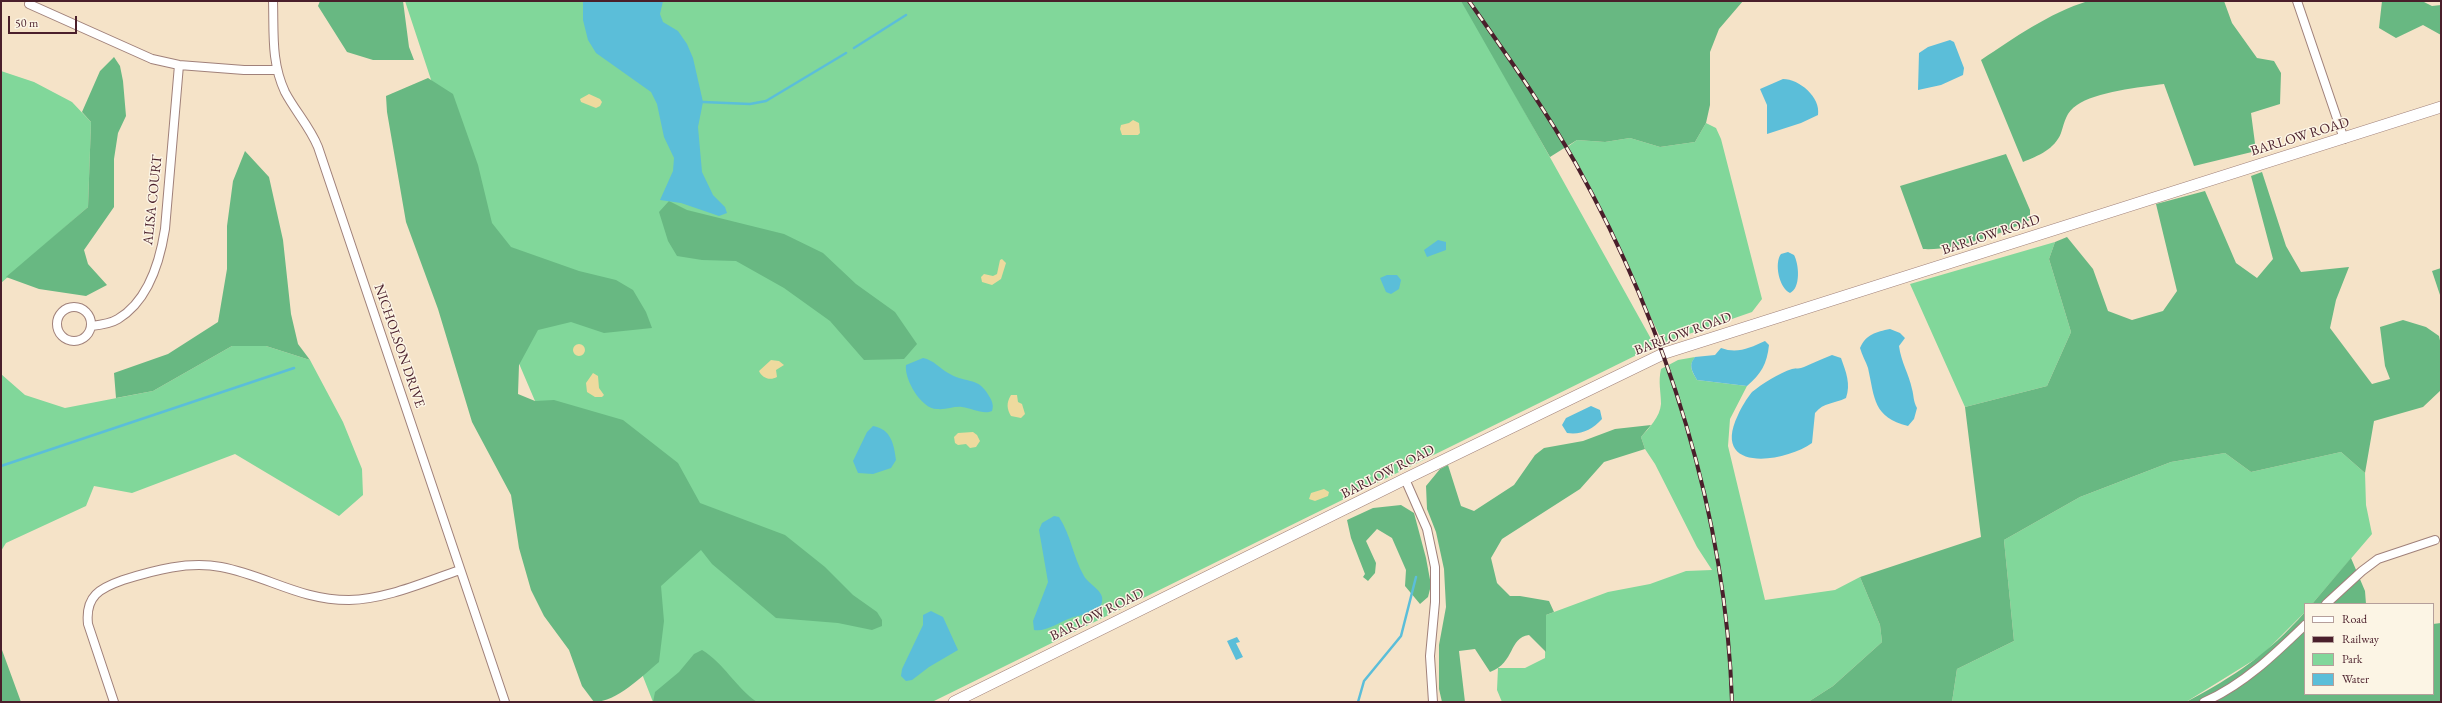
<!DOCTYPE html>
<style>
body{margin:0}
#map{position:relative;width:2442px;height:703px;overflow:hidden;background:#f5e3c8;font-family:"EB Garamond",serif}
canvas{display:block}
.frame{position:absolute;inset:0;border:2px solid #4a1f2b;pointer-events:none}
.legend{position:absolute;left:2304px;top:603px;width:130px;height:92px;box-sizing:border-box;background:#fcf5e5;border:1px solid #b59f9b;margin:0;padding:5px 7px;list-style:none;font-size:12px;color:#4a1f2b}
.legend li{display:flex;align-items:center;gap:8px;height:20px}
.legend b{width:20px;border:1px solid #b59f9b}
.scale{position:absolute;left:8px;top:16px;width:69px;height:18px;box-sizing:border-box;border:2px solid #4a1f2b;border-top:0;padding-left:5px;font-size:12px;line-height:14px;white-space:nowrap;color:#4a1f2b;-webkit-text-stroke:3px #fcf5e5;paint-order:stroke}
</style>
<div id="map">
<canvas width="2442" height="703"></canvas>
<div class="frame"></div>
<ul class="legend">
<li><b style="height:5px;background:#fff"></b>Road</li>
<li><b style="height:5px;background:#4a1f2b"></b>Railway</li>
<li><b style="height:11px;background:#81d79a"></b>Park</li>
<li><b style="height:11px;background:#5bbed9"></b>Water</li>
</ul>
<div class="scale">50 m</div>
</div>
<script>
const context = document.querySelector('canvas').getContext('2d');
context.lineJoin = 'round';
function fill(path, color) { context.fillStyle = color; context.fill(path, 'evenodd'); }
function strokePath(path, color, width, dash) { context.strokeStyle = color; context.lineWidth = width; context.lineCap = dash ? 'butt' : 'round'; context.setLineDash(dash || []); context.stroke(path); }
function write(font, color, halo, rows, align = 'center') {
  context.font = font + ' "EB Garamond",serif'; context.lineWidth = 3; context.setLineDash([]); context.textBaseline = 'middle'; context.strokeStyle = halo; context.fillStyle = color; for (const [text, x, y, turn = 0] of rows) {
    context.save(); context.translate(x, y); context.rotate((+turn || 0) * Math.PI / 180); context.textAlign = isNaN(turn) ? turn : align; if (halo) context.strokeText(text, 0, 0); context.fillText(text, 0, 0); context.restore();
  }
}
fill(new Path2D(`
 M405 1H1463L1655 346 932 702H653L535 401 447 195 441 110Z
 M1 71 34 82 72 102 91 122 88 207 1 283Z
 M1706 123 1716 128 1721 139 1762 299 1752 312 1663 343 1597 204 1566 148 1577 140 1605 142 1630 138 1660 147 1695 142Z
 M2055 242 2049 259 2071 332 2047 386 1965 407 1910 284Z
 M232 346H266L310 360 343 422 362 469 363 495 339 516 235 454 132 493 94 486 86 506 6 543 1 551V374L25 395 65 408 153 391Z
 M1695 357C1688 366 1692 371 1697 380L1747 386 1730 419 1728 446 1765 600 1835 590 1860 577 1880 625 1882 642 1833 686 1808 702H1502L1497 690 1498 668H1525L1545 658 1546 615 1608 592 1650 584 1686 571 1712 570 1697 547 1655 464 1645 449 1641 437C1649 428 1660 417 1661 404 1661 392 1658 382 1661 369L1678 360Z
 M2341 452 2365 473 2366 505 2372 534 2312 604H2305V612L2262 655 2186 702H1952L1957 669 2014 641 2004 540 2080 497 2171 462 2225 453 2251 472Z`), '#81d79a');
fill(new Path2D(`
 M320 1H403L409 47 414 60H373L347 52 318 6Z
 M1461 1H1743L1719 29 1710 52V105L1706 123 1695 142 1660 147 1630 138 1605 142 1577 140 1550 157Z
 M2088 1H2224L2232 23 2257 58 2274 61 2281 73 2280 104 2251 113 2256 151 2194 166 2164 84C2141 87 2095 92 2077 105 2066 112 2065 121 2061 133 2055 149 2038 156 2023 162L1981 60C2014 38 2049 13 2088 1Z
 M2382 1H2422L2432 6 2441 5V35L2423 25 2396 38 2379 28Z
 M114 57 120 66 123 81 126 116 118 133 114 159V207L84 250 88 264 107 285 86 296 39 289 6 277 88 207 91 122 82 112 100 71Z
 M428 78 453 94 478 165 492 223 511 247 579 271 616 280 633 290 646 312 652 328 604 333 571 322 538 330 519 365 518 394 535 401 554 400 623 420 678 463 700 503 785 535 825 567 853 595 877 612 882 620V626L872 630 838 623 776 618 712 564 701 550 661 586 664 621 659 662C642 676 617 702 594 702L582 686 569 650 544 616 531 590 519 548 511 495 472 422 438 309 406 222 387 112 386 96Z
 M245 151 269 177 283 240 291 314 298 344 310 360 266 346H232L153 391 116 398 114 373 168 354 218 322 227 269V226L233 181Z
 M2006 154 2030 210V220C2002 234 1953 251 1923 249L1900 186Z
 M2262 172 2286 246 2301 272 2349 267 2336 300 2330 328 2372 384 2390 379 2385 366 2380 327 2403 320 2426 327 2439 336 2441 345V390L2423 407 2374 421 2365 473 2341 452 2251 472 2225 453 2171 462 2080 497 2004 540 2014 641 1957 669 1952 702H1808L1833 686 1882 642 1880 625 1860 577 1981 537 1965 407 2047 386 2071 332 2049 259 2055 242 2067 237 2093 269 2108 311 2132 320 2163 311 2177 291 2156 204 2205 191 2236 263 2257 278 2273 259 2251 176Z
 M669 201 687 210 784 234 823 253 856 284 895 312 917 344 904 359 864 360 830 321 784 288 736 261 702 260 677 256 668 241 659 212Z
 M2441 268V298L2432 271Z
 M1651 425 1641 437 1645 449 1604 462 1580 489 1502 539 1491 558 1497 583 1510 596H1520L1549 601 1554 612 1546 615V652L1529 635C1508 638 1516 662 1490 672L1475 649 1459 651 1465 702H1442L1439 689V645L1446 607 1444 569 1436 532 1427 509 1426 486 1440 469 1448 465 1461 506 1474 511 1514 485 1535 455 1544 448 1583 441 1615 429Z
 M1401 505 1414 513 1426 558 1431 585 1428 597 1420 604 1405 586 1406 570 1392 538 1377 529 1366 541 1376 563 1375 573 1368 581 1363 577 1365 574 1351 538 1347 520 1373 508Z
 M2351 558 2365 591 2366 604H2312Z
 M2305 612V694H2433V624L2441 623V702H2186C2235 676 2268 654 2305 612Z
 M1 647 2 650 21 702H1Z
 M702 650C724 663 736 688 757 702H653L655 692 679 672 694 654Z`), '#68b882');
fill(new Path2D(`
 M589 94 600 99 602 102 600 106 596 108 581 102 580 99Z
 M1133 120 1139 123 1140 133 1138 135H1122L1120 129 1121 125 1129 123Z
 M1002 259 1006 263 1001 279 992 285 982 282 981 277 984 274 993 276 997 274 1000 260Z
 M573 350a6 6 0 1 1 12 0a6 6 0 1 1-12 0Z
 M771 360 779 361 784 365 776 370 777 377C770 381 762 378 759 371Z
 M593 373 598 376 599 388 604 395 602 397H595L587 392 586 383Z
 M1011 395H1017L1018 402 1022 404 1025 414 1021 418 1011 416C1007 409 1006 403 1011 395Z
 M973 432 977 435 980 441 976 447 970 448 966 444 958 445 955 443 954 437 958 433Z
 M1324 489 1329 492 1328 496 1315 501 1309 499 1311 493Z`), '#eeda9e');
fill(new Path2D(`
 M583 1H663L660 14 663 22 678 31 687 44 693 58 703 102 698 127 702 172 713 195 725 207 727 213 719 216 681 203 660 200 673 171 674 158 664 137 657 104 651 92 596 53 588 40 583 20Z
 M1950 40 1954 42 1964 68 1963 75 1941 85 1918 90 1919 53 1928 47Z
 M1783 79C1799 79 1821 97 1818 115L1801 123 1767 134V105L1760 89Z
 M1438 240 1446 242V250L1427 257 1424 250Z
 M1788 252 1794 255C1799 264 1801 288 1790 293 1779 288 1774 263 1781 254Z
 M1387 275H1397L1401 280 1399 289 1391 294 1386 292 1380 278Z
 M1890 329 1900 333 1905 338 1899 346C1901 362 1909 374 1912 389 1914 396 1913 401 1917 408L1914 419 1908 426C1873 417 1875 399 1868 368 1866 362 1862 355 1860 348 1866 334 1876 332 1890 329Z
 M1765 341 1769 345C1767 364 1761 374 1747 386L1697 380C1692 371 1688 365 1695 357L1715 355 1721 348C1737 354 1750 348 1765 341Z
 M1832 355 1841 358C1846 372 1851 384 1846 398 1834 404 1824 402 1815 413L1812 443C1784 463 1710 473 1738 415 1741 408 1747 398 1752 392 1762 384 1779 373 1792 369 1796 368 1800 369 1804 367 1813 363 1822 359 1832 355Z
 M923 358C934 360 940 369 950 374 967 384 978 376 989 396 992 401 994 405 992 411 983 415 972 408 962 407 954 406 946 410 937 409 921 409 904 379 906 365Z
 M1591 406 1600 410 1602 419C1592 430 1581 435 1567 433L1562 425 1566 418Z
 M873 426C891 429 894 444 896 460L891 468 873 474 858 473 853 461 867 432Z
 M1054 516 1059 517C1071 535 1073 557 1084 576 1089 585 1105 591 1102 602 1099 615 1080 614 1071 618 1059 622 1047 632 1034 630L1033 621 1048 582 1039 530 1042 523Z
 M931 611 943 617 958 650 929 667 912 680 906 681 901 676 902 669 923 625V615Z
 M1237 637 1240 642 1236 643 1243 657 1236 660 1227 641Z`), '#5bbed9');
strokePath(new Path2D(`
 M854 48 906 15
 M703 102 750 104 766 101 846 53
 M1 466 294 368
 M1358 702 1364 681 1401 636 1416 577`), '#5bbed9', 2.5);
const street = new Path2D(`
 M273 1C274 33 271 62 285 92 295 111 310 127 318 147L505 702
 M2297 1 2344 139
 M29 4 152 59 179 65 244 70H277
 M57 324a17 17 0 1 1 34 0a17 17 0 1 1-34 0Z
 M91 326C100 325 110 324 118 319 148 301 160 261 165 229L179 65
 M1405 479 1427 529 1435 567V602L1430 656 1433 702
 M2326 604 2362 571 2378 559 2435 540
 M114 702 88 624C85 596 100 588 123 580 155 570 188 561 221 567 268 576 299 600 349 600 387 599 424 582 460 570
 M2204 702C2243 685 2275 654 2305 625`);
const secondary = new Path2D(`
 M954 702 1405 479 1665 353 2441 107`);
strokePath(street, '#a0817a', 10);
strokePath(secondary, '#a0817a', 12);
strokePath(street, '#fff', 8);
strokePath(secondary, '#fff', 11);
const rail = new Path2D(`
 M1469 1C1506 54 1544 107 1576 164 1667 328 1726 514 1732 702`);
strokePath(rail, '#4a1f2b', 4);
strokePath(rail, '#fcf5e5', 2.5, [8]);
write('14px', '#4a1f2b', '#fcf5e5', [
 ["BARLOW ROAD",2300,137,-17],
 ["ALISA COURT",153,200,-84],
 ["BARLOW ROAD",1991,235,-18],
 ["BARLOW ROAD",1683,334,-20],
 ["NICHOLSON DRIVE",399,346,71],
 ["BARLOW ROAD",1388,472,-27],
 ["BARLOW ROAD",1097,615,-26]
]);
</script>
